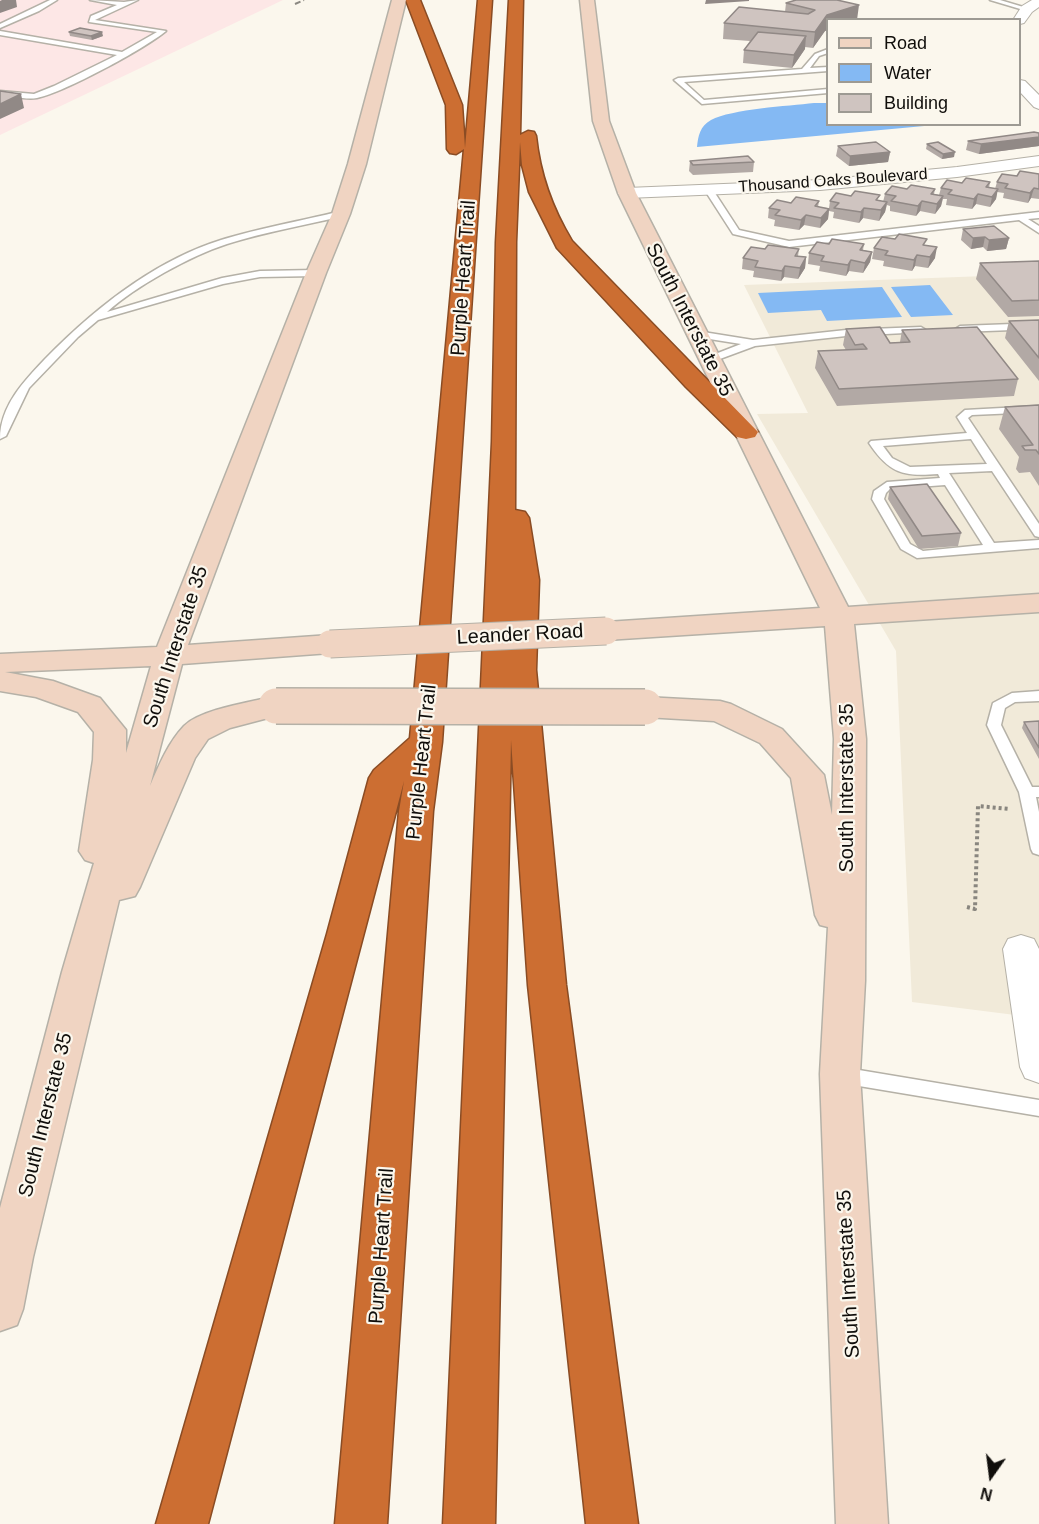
<!DOCTYPE html>
<style>
body{margin:0}
#map{position:relative;width:1039px;height:1524px;overflow:hidden;background:#fbf7ed;font-family:Helvetica,sans-serif}
canvas{display:block}
.legend{position:absolute;left:826px;top:18px;width:195px;height:108px;box-sizing:border-box;background:#fbf7ed;border:2px solid #9d9a93;margin:0;padding:8px 10px;list-style:none;font-size:18px;color:#100e0b}
.legend li{display:flex;align-items:center;gap:12px;height:30px}
.legend b{width:30px;border:2px solid #9d9a93}
.north{position:absolute;left:961px;top:1446px;width:60px;height:60px;-webkit-text-stroke:4px #fbf7ed;paint-order:stroke;rotate:194deg;font-size:16px;font-weight:700;line-height:24px;text-align:center;color:#100e0b}
.north::after{content:'';display:block;margin:auto;width:21px;height:27px;background:#100e0b;clip-path:polygon(50% 0,100% 100%,50% 72%,0 100%)}
</style>
<div id="map">
<canvas width="1039" height="1524"></canvas>
<ul class="legend">
<li><b style="height:8px;background:#f0d4c2"></b>Road</li>
<li><b style="height:16px;background:#84b9f3"></b>Water</li>
<li><b style="height:16px;background:#cfc4c0"></b>Building</li>
</ul>
<div class="north">N</div>
</div>
<script>
const context = document.querySelector('canvas').getContext('2d');
context.lineJoin = 'round';
function fill(path, color) { context.fillStyle = color; context.fill(path, 'evenodd'); }
function strokePath(path, color, width, dash) { context.strokeStyle = color; context.lineWidth = width; context.lineCap = dash ? 'butt' : 'round'; context.setLineDash(dash || []); context.stroke(path); }
function write(font, color, halo, rows, align = 'center') {
  context.font = font + ' Helvetica,sans-serif'; context.lineWidth = 4.5; context.setLineDash([]); context.textBaseline = 'middle'; context.strokeStyle = halo; context.fillStyle = color; for (const [text, x, y, turn = 0] of rows) {
    context.save(); context.translate(x, y); context.rotate((+turn || 0) * Math.PI / 180); context.textAlign = isNaN(turn) ? turn : align; if (halo) context.strokeText(text, 0, 0); context.fillText(text, 0, 0); context.restore();
  }
}
fill(new Path2D(`
 M1039 274V1018L912 1002 896 651 757 414 808 413 744 285Z`), '#f1ead9');
fill(new Path2D(`
 M0 0H283L0 135Z`), '#fde7e6');
fill(new Path2D(`
 M814 103H827L828 124 935 125 697 147C698 136 700 126 711 120 732 109 788 106 814 103Z
 M930 285 953 315 911 317 891 287Z
 M882 287 902 317 827 321 821 310 768 313 758 293Z`), '#84b9f3');
const lane = new Path2D(`
 M50 0H57L39 11 0 28V24Z
 M90 0 124 2 138 0 95 20 166 31C144 49 65 92 37 98 26 100 11 96 0 95V91L34 94 54 86 117 55 0 35V31L122 52 157 32 89 22 91 16 117 5Z
 M990 0H1000L1030 9 1027 11Z
 M828 49V53L819 56 810 68 828 67V71L684 82 704 100 828 89V93L702 104 674 80 678 78 802 69 815 54Z
 M705 187H711L739 230 789 241 1039 212V218L1028 219 1039 226V233L1019 220 789 247 733 234 704 189Z
 M341 211 344 212V216C305 225 265 232 227 244 190 256 136 286 107 312L222 278 260 271 316 270 321 273 316 276 260 277 223 284 98 320 78 337 29 388 6 436 0 439C0 406 24 381 45 359 94 309 154 261 221 240 260 228 301 221 341 211Z
 M1039 323V329L960 332 955 329 960 326Z
 M921 327 926 330 925 332 846 336 755 346 709 363 705 362V358L741 344 697 337 692 334 697 331 753 340 846 330Z
 M1039 406V412L972 415 968 418 1039 524V537L1035 536 992 471 949 473 994 543 1039 540V548L917 558 901 549 872 499 874 491 887 482 940 478 938 474C903 477 889 473 869 443L871 441 967 433 957 417 965 410ZM971 439 987 464 910 467 892 458 883 446ZM945 485 983 545 923 551 910 544 884 499 886 493 890 489Z
 M1039 691V701L1015 702 1005 708 1001 725 1032 787H1039V797H1036L1039 812V855L1033 853 1031 849 1019 792 987 725 993 703 1012 693Z
 M841 1067 1039 1100V1116L841 1083 834 1080 832 1075 834 1070Z`);
const street = new Path2D(`
 M1032 0H1039V7L1032 12 1024 23 1020 24V20H1013L1022 6Z
 M1020 80 1025 81 1039 95V109L1034 107 1020 92Z
 M1039 156V166L957 177 820 190 627 198 621 197 618 193 621 189 627 188 820 180 957 167Z
 M1021 935 1034 939 1039 949V1083L1025 1078 1020 1067 1003 949 1008 939Z`);
const secondary = new Path2D(`
 M392 0H406L366 164 350 214 326 273 188 645 330 635 341 638 345 644 341 650 330 653 182 664 150 786C159 765 168 743 184 726 201 709 252 702 276 696L287 699 292 706 287 713 230 728 208 739 195 758 140 887 135 896 119 900 33 1257 23 1309 17 1325 0 1331V1208L62 972 94 863 85 860 79 851 93 760 94 732 78 712 36 697 0 691V654L157 647 306 273 332 214 348 164ZM151 666 126 753V730L100 698 53 681 5 672Z
 M580 0H594L609 121 636 193 848 607 1039 594V612L854 624 866 739 865 981 860 1074 888 1524H836L820 1074 828 927 820 925 815 915 791 778 760 743 714 721 645 717 634 714 629 707 634 700 645 697 720 701 731 704 782 729 824 775 832 815 834 739 825 626 606 640 596 637 591 631 596 625 606 622 820 608 618 193 593 121Z`);
const highway = new Path2D(`
 M406 0H420L462 105 465 148 478 0H492L442 742 433 811 387 1524H335L399 811 404 781 208 1524H156L327 934 369 778 374 770 410 738 464 149 456 154 450 153 447 149 446 105Z
 M509 0H523L520 135 528 131 534 132 536 136C540 175 552 208 572 241L758 432 755 437 746 439 737 437 686 387 557 248 529 192 522 165 520 142 516 242 515 510 525 512 529 518 539 580 536 670 566 985 638 1524H586L528 985 511 740 495 1524H443L492 442 496 242Z`);
strokePath(lane, '#b5b1a7', 3);
strokePath(street, '#b5b1a7', 2);
strokePath(secondary, '#b5b1a7', 3);
strokePath(highway, '#8a4c24', 3);
strokePath(new Path2D(`
 M967 907 975 909 978 806 1009 809`), '#89867f', 4, [3, 3]);
fill(lane, '#fff');
fill(street, '#fff');
fill(secondary, '#f0d4c2');
fill(highway, '#cc6e32');
strokePath(new Path2D(`
 M295 4 304 0`), '#8b8882', 2, [6, 3]);
const secondaryBridgeFar1 = new Path2D(`
 M330 644 606 631`);
const secondaryBridge = new Path2D(`
 M276 706 645 707`);
strokePath(secondaryBridgeFar1, '#b5b1a7', 29, []);
strokePath(secondaryBridge, '#b5b1a7', 38, []);
strokePath(secondaryBridgeFar1, '#f0d4c2', 27);
strokePath(secondaryBridge, '#f0d4c2', 35);
fill(new Path2D(`
 M837 0 828 20V30L825 31 813 48 805 47V49L792 68 743 63 744 50 750 41 723 39 724 23 785 12 786 3Z
 M69 32 103 36 92 40 70 36Z
 M1039 133V146L979 154 966 150 968 141Z
 M927 144 954 157 942 159 926 149Z
 M838 146 890 152 888 162 849 166 836 156Z
 M690 161 754 162 753 172 693 175 689 171Z
 M1039 174V199L1031 198 1028 203 1003 198 1004 193 997 192 996 199 990 207 976 204 972 209 946 205 947 199H943L941 206 935 214 920 211 916 216 890 211V206L887 205 885 212 879 221 863 218 859 223 833 218 834 212 829 211 828 219 820 228 804 225 799 230 774 226 775 220 768 218 769 208 791 203 819 201 818 207 829 208 830 201 883 202 885 194 907 189H935L934 194 939 195 941 188 962 183 990 182 989 188 995 189 997 182 1017 176Z
 M963 229 1009 238 1006 249 987 251 983 247 971 249 961 240Z
 M829 244H864L863 250 872 252 870 262 863 273 849 271 846 276 819 271 820 266 808 264 809 253Z
 M926 245 935 258 928 268 915 266 912 271 883 266 884 261 872 259 874 248Z
 M765 249H799L798 256 806 257 805 268 798 279 784 277 781 281 753 277 754 271 742 269 743 258Z
 M1039 261V316L1008 317 976 279 980 263Z
 M1039 320V381L1005 338 1009 321Z
 M846 329 890 343 900 342 902 330 1018 379 1014 396 837 406 815 368 818 351 846 350 843 345Z
 M1039 405V486L1030 472 1019 473 1016 469 1019 457 999 429 1005 407Z
 M890 487 961 533 958 546 919 549 888 499Z
 M1039 721V759L1022 728 1024 722Z`), '#b2a9a5');
fill(new Path2D(`
 M2 0H16L17 7 0 13V1Z
 M706 0H749V1L705 4Z
 M859 5 857 20H828V30L825 31 813 48 815 32 827 15Z
 M102 32 103 36 92 40 91 36Z
 M806 36 805 49 792 68 794 55Z
 M21 94 24 108 0 119V104Z
 M1039 137V146L979 154 981 144Z
 M890 152 888 162 849 166 850 156Z
 M955 152 954 157 942 159 943 154Z
 M1034 188 1031 198 1028 203 1030 193Z
 M998 189 996 199 990 207 992 197Z
 M978 194 976 204 972 209 974 199Z
 M943 196 941 206 935 214 937 204Z
 M922 201 920 211 916 216 918 206Z
 M887 202 885 212 879 221 881 210Z
 M864 208 863 218 859 223 861 212Z
 M829 209 828 219 820 228 821 218Z
 M806 215 804 225 799 230 801 220Z
 M985 237 983 247 971 249 973 238Z
 M1009 238 1006 249 987 251 989 240Z
 M937 247 935 258 928 268 930 257Z
 M872 252 870 262 863 273 865 263Z
 M917 255 915 266 912 271 914 260Z
 M806 257 805 268 798 279 800 268Z
 M851 260 849 271 846 276 848 265Z
 M785 266 784 277 781 281 782 271Z`), '#918986');
const building = new Path2D(`
 M796 0H837L859 5 827 15 815 32 724 23 739 7 808 14 815 10 786 3Z
 M80 28 102 32 91 36 69 32Z
 M758 32 806 36 794 55 744 50Z
 M0 91 21 94 0 104Z
 M1034 132 1039 133V137L981 144 968 141Z
 M876 142 890 152 850 156 838 146Z
 M938 142 955 152 943 154 927 144Z
 M748 156 754 162 693 165 690 161Z
 M1020 171 1039 174V189L1034 188 1030 193 1005 188 1008 184 997 182 1002 174 1017 176Z
 M966 178 990 182 986 187 998 189 992 197 978 194 974 199 948 194 952 190 941 188 947 180 962 183Z
 M911 185 935 189 931 194 943 196 937 204 922 201 918 206 891 201 896 196 885 194 892 186 907 189Z
 M855 191 880 195 876 200 887 202 881 210 864 208 861 212 834 208 839 203 830 201 836 193 851 196Z
 M796 197 819 201 815 206 829 209 821 218 806 215 801 220 775 215 780 210 769 208 777 200 791 203Z
 M994 226 1009 238 989 240 985 237 973 238 963 229Z
 M899 234 927 239 923 245 937 247 930 257 917 255 914 260 885 255 888 251 874 248 882 237 895 239Z
 M832 239 864 244 860 250 872 252 865 263 851 260 848 265 821 261 824 256 809 253 817 242 829 244Z
 M768 245 799 249 795 256 806 257 800 268 785 266 782 271 755 267 758 261 743 258 751 247 765 249Z
 M1039 261V300L1012 301 980 263Z
 M1039 320V358L1009 321Z
 M880 327 890 343 910 342 902 330 977 327 1018 379 839 389 818 351 867 349 863 344 855 345 846 329Z
 M1039 405V454L1036 450H1025L1022 446 1033 445 1005 407Z
 M927 484 961 533 922 536 890 487Z
 M1039 721V748L1024 722Z`);
fill(building, '#cfc4c0');
strokePath(building, '#918986', 1.5);
write('16px', '#100e0b', '#fbf7ed', [
 ["Thousand Oaks Boulevard",833,181,-4]
]);
write('20px', '#100e0b', '#fbf7ed', [
 ["Purple Heart Trail",464,278,-86],
 ["South Interstate 35",689,320,63],
 ["Leander Road",520,635,-3],
 ["South Interstate 35",176,647,-72],
 ["Purple Heart Trail",422,762,-84],
 ["South Interstate 35",847,788,-90],
 ["South Interstate 35",46,1115,-76],
 ["Purple Heart Trail",382,1246,-86],
 ["South Interstate 35",849,1274,-93]
]);
</script>
